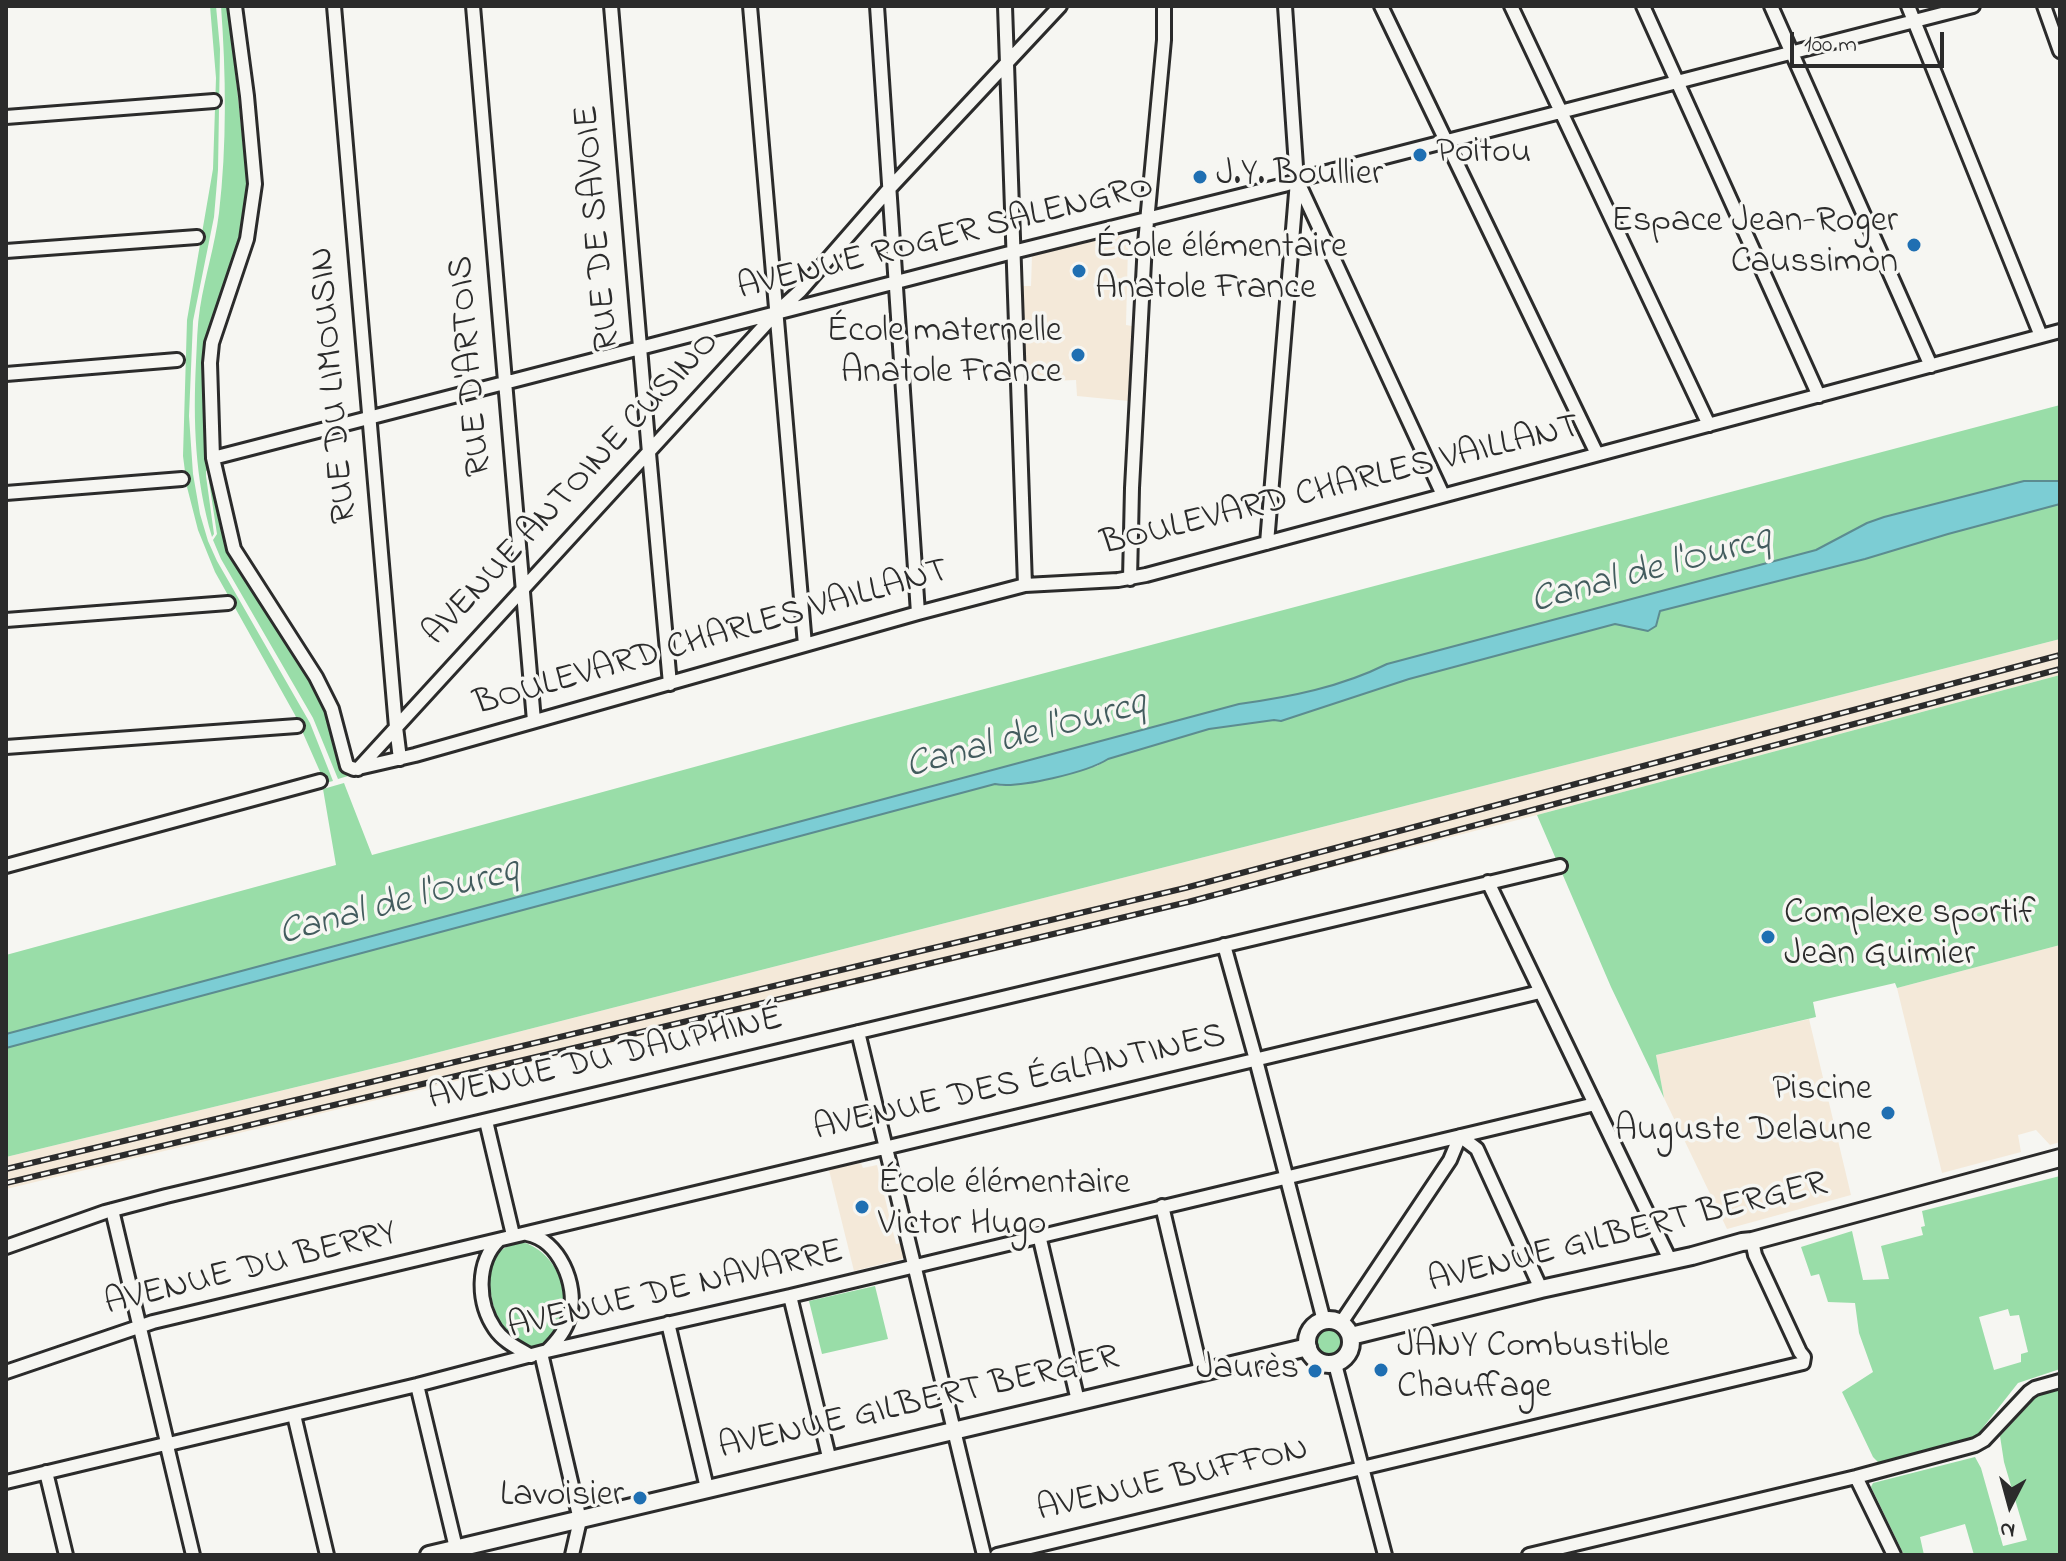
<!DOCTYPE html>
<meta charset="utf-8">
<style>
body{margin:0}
#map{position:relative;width:2066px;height:1561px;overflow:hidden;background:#f6f6f2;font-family:"Indie Flower",sans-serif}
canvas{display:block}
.frame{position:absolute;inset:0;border:8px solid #2b2b2b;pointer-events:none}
.north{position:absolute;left:1970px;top:1465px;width:80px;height:80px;-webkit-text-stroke:6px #f6f6f2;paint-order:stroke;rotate:186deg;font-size:22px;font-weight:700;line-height:32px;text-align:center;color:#2b2b2b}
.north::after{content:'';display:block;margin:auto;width:28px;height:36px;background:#2b2b2b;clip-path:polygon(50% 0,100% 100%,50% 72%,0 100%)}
.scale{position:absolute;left:1790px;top:32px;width:154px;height:36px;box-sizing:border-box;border:4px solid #2b2b2b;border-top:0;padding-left:10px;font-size:24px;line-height:28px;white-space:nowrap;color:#2b2b2b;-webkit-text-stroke:6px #f6f6f2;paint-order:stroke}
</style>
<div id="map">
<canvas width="2066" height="1561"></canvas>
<div class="frame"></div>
<div class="north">N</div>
<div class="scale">100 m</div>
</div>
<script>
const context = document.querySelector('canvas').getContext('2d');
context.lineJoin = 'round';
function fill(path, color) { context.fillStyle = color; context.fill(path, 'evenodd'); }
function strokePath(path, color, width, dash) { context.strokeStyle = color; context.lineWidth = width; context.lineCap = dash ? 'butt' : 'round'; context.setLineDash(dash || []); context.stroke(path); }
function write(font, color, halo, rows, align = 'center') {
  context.font = font + ' "Indie Flower",sans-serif'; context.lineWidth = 7; context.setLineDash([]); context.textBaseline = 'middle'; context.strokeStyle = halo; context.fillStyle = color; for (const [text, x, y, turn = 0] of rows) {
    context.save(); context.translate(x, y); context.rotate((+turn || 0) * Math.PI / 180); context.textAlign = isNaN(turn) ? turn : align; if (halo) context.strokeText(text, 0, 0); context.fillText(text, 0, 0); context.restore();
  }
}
fill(new Path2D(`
 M1117 235 1123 237 1128 241V247L1126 325 1132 326 1129 401 1077 396 1076 380 1025 382 1022 286H1031L1032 256Z
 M2060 639V675L1537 815 1143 916 6 1189V1157L400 1062Z
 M2060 945V1142L2050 1145 2036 1130 2018 1135 2021 1152 1942 1173 1897 988Z
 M1809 1019 1851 1195 1727 1229 1664 1098 1656 1055Z
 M861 1163 863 1168 877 1165 896 1244 902 1243 905 1256 902 1259 854 1271 829 1170Z`), '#f4e9d9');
fill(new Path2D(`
 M210 6H216L220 49 218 170 214 217 193 321 189 416 193 474 200 514 208 541 217 561 310 723 333 781 325 783 295 715 215 572 198 530 187 487 183 456 187 320 213 169 216 78Z
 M221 6H231L232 12 229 13 247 182 243 227 206 339 204 352 211 468 206 471V476L214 534 212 537C195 479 193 422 196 362 197 344 197 326 200 308 205 276 215 245 219 213 227 146 226 73 221 6Z
 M2060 405V481H2024L1884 517 1867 523 1816 550 1388 664C1341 687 1290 697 1239 704L6 1034V955L336 865 323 789 344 783 372 855 848 725Z
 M212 471 231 554 313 682 327 710 344 772 348 776 338 779 313 718 221 559 213 540 217 534 208 475Z
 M2060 504V639L400 1062 6 1157V1048L995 784 1002 786 1097 766 1108 759 1209 729 1274 720 1281 721 1409 679 1615 624 1625 625 1658 621 1660 611 1865 559 1948 534Z
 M2060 675V945L1897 988 1895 983 1813 1002 1816 1017 1656 1055 1664 1098 1611 987 1537 815Z
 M2060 1176V1369L2018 1383 1974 1439 1880 1464 1873 1457 1842 1392 1873 1372 1859 1333 1855 1303 1828 1302 1819 1274 1811 1276 1801 1247 1852 1231 1863 1280 1889 1279 1881 1246 1923 1235 1921 1227 1925 1226 1922 1211ZM2008 1309 2010 1316 2019 1315 2028 1352 2021 1354V1362L1994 1370 1979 1317Z
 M522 1242C556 1251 575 1296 559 1328 557 1334 552 1339 547 1342 505 1368 474 1280 499 1252 506 1246 514 1244 522 1242Z
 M875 1286 888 1339 822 1354 809 1301Z
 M1311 1342a18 18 0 1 1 36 0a18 18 0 1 1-36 0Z
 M2060 1390V1555H1974L1965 1524 1920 1537 1924 1555H1904L1871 1487 1873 1483 1975 1457 1981 1468 2003 1546 2027 1540 2004 1462 2000 1436 2037 1396Z`), '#99dda8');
const water = new Path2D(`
 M2024 481H2060V504L1948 534 1865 559 1660 611 1656 626 1648 631 1615 624 1409 679 1281 721 1274 720 1209 729 1108 759C1088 772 1018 789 995 784L6 1048V1034L1239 704C1290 697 1341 687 1387 664L1816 550 1867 523 1884 517Z`);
fill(water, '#7ccdd4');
strokePath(water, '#5c8c90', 2);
const minor = new Path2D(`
 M235 6 247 96 255 184 247 239 212 343 210 363 213 458 234 549 316 677 332 709 347 766 354 769 415 755 918 613 1025 585 1118 580 1146 575 2060 331
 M334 6 396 727 400 759
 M473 6 534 721
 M611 6 649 453 670 684
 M750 6 805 645
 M877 6 918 613
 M1005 6 1025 585
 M1381 6 1597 454
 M1511 6 1709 425
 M1643 6 1819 396
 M1771 6 1931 366
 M1908 6 2041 336
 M2044 6 2060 51
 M6 117 214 101
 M1298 182 1443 495
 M6 251 197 237
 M6 374 177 360
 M213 458 1013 252 1284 185 1311 176 1973 6
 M6 493 182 479
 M1267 543 1297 181 1285 6
 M1130 579 1132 488 1145 243 1164 40V6
 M6 620 228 603
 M6 747 297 726
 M358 769 776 313 800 291 889 189 1060 6
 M6 866 320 781
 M1488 882 1670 1260
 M1224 945 1256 1060 1324 1321
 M858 1032 984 1555
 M486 1121 513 1235
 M1162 1206 1201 1371
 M112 1210 166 1438
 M527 1234C559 1240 578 1285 570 1315 566 1330 558 1340 547 1351
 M1039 1235 1078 1401
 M499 1240C476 1262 477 1303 495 1329 504 1342 518 1348 531 1356
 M6 1247 105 1212 166 1196 1560 866
 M790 1296 830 1461
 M668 1323 707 1488
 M1341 1323 1450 1160 1460 1136 1477 1149 1541 1289
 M541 1353 580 1520 572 1555
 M1335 1364 1385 1555
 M6 1372 153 1322 1540 992
 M417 1385 456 1548
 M294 1415 327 1555
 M173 1443 417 1385 547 1351 790 1296 1595 1104
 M168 1450 193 1555
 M46 1472 66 1555
 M1856 1477 1894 1555
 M6 1482 161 1445
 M997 1555 1803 1363 1804 1357 1800 1352 1755 1255 1752 1241
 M1529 1555 1856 1477 1975 1445 1984 1440 2029 1392 2035 1388 2060 1381`);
const tertiary = new Path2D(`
 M1307 1342a22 22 0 1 1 44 0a22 22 0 1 1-44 0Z
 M1351 1336 1541 1289 1692 1256 1742 1242 1752 1241 2060 1158
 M429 1555 1308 1347`);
strokePath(minor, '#2b2b2b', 18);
strokePath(tertiary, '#2b2b2b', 22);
strokePath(minor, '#f6f6f2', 12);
strokePath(tertiary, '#f6f6f2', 16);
const rail = new Path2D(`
 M6 1169 1185 888 2060 655
 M6 1183 1188 902 2060 669`);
strokePath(rail, '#2b2b2b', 6);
strokePath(rail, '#f6f6f2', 3, [9]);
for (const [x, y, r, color] of [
 [1420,155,8,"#1f6fb2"],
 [1200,177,8,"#1f6fb2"],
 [1914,245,8,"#1f6fb2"],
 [1079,271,8,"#1f6fb2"],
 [1078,355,8,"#1f6fb2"],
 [1768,937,8,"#1f6fb2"],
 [1888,1113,8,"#1f6fb2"],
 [862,1207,8,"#1f6fb2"],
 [1381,1370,8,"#1f6fb2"],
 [1315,1371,8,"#1f6fb2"],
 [640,1498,8,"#1f6fb2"]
]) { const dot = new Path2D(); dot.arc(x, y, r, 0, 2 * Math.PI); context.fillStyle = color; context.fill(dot); strokePath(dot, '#f6f6f2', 3); }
write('36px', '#2b2b2b', '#f6f6f2', [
 ["Poitou",1436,155],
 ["J.Y. Boullier",1216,177],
 ["Espace Jean-Roger",1898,224,"right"],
 ["Caussimon",1898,265,"right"],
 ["École élémentaire",1095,250],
 ["Anatole France",1095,291],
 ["École maternelle",1062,334,"right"],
 ["Anatole France",1062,375,"right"],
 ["Complexe sportif",1784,916],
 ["Jean Guimier",1784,957],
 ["Piscine",1872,1092,"right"],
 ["Auguste Delaune",1872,1133,"right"],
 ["École élémentaire",878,1186],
 ["Victor Hugo",878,1227],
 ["JANY Combustible",1397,1349],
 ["Chauffage",1397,1390],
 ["Jaurès",1299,1371,"right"],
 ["Lavoisier",624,1498,"right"]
], 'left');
write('36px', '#2b2b2b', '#f6f6f2', [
 ["RUE DE SAVOIE",600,228,-95],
 ["AVENUE ROGER SALENGRO",946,240,-14],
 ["RUE D'ARTOIS",473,366,-95],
 ["RUE DU LIMOUSIN",336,385,-95],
 ["BOULEVARD CHARLES VAILLANT",1341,488,-14],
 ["AVENUE ANTOINE CUSINO",573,490,-47],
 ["BOULEVARD CHARLES VAILLANT",712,640,-16],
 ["AVENUE DU DAUPHINÉ",606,1061,-13],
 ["AVENUE DES ÉGLANTINES",1020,1085,-13],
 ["AVENUE GILBERT BERGER",1628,1235,-14],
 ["AVENUE DU BERRY",251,1271,-14],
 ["AVENUE DE NAVARRE",676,1292,-13],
 ["AVENUE GILBERT BERGER",919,1405,-13],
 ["AVENUE BUFFON",1173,1482,-13]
]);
write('italic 38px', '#435c5e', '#f6f6f2', [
 ["Canal de l'Ourcq",1651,573,-15],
 ["Canal de l'Ourcq",1026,738,-15],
 ["Canal de l'Ourcq",399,905,-15]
]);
</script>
